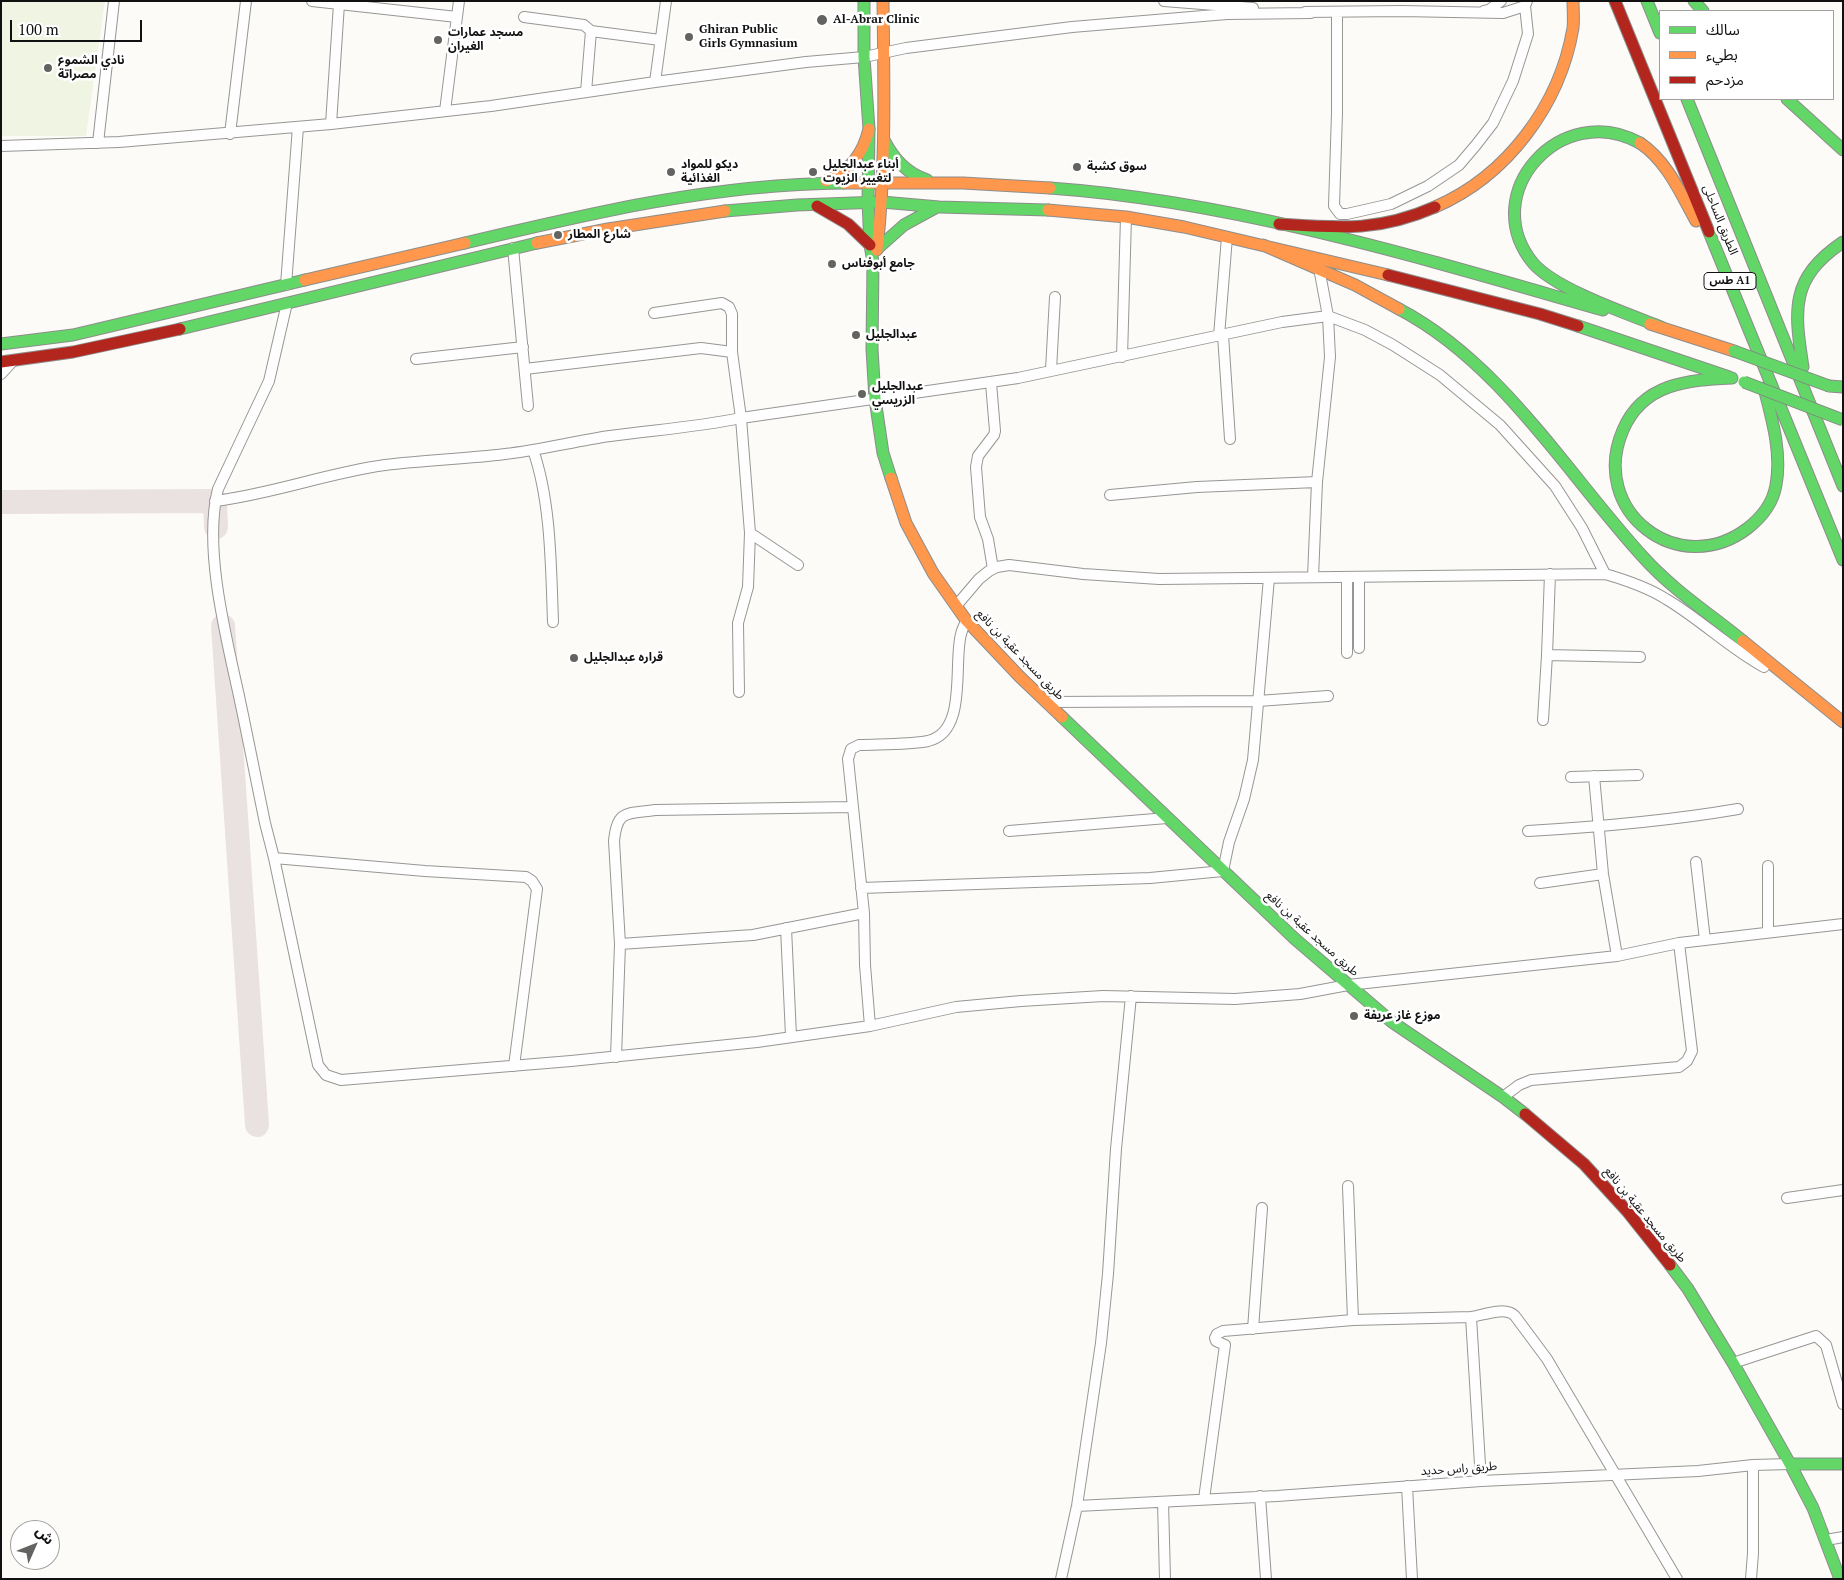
<!DOCTYPE html>
<meta charset="utf-8">
<style>
body{margin:0}
#map{position:relative;width:1844px;height:1580px;overflow:hidden;background:#fcfbf8;font-family:"PT Serif","Noto Sans Arabic",serif}
canvas{display:block}
.frame{position:absolute;inset:0;border:2px solid #111;pointer-events:none}
.legend{position:absolute;left:1659px;top:10px;width:175px;height:90px;box-sizing:border-box;background:#fff;border:1px solid #a0a0a0;margin:0;padding:6px 9px;list-style:none;font-size:15px;color:#111}
.legend li{display:flex;align-items:center;gap:10px;height:25px}
.legend b{width:25px;border:1px solid #a0a0a0}
.north{position:absolute;left:10px;top:1520px;width:50px;height:50px;box-sizing:border-box;background:#fff;border:1px solid #a0a0a0;border-radius:50%;rotate:46deg;font-size:14px;font-weight:700;line-height:20px;text-align:center;color:#111}
.north::after{content:'';display:block;margin:auto;width:18px;height:22px;background:#636362;clip-path:polygon(50% 0,100% 100%,50% 72%,0 100%)}
.scale{position:absolute;left:10px;top:20px;width:132px;height:22px;box-sizing:border-box;border:2px solid #111;border-top:0;padding-left:6px;font-size:15px;line-height:18px;white-space:nowrap;color:#111;-webkit-text-stroke:4px #fff;paint-order:stroke}
</style>
<div id="map">
<canvas width="1844" height="1580"></canvas>
<div class="frame"></div>
<ul class="legend">
<li><b style="height:6px;background:#63d668"></b>سالك</li>
<li><b style="height:6px;background:#ff974d"></b>بطيء</li>
<li><b style="height:6px;background:#b3261e"></b>مزدحم</li>
</ul>
<div class="north">ش</div>
<div class="scale">100 m</div>
</div>
<script>
const context = document.querySelector('canvas').getContext('2d');
context.lineJoin = 'round';
function fill(path, color) { context.fillStyle = color; context.fill(path, 'evenodd'); }
function strokePath(path, color, width, dash) { context.strokeStyle = color; context.lineWidth = width; context.lineCap = dash ? 'butt' : 'round'; context.setLineDash(dash || []); context.stroke(path); }
function write(font, color, halo, rows, align = 'center') {
  context.font = font + ' "PT Serif","Noto Sans Arabic",serif'; context.lineWidth = 5; context.setLineDash([]); context.textBaseline = 'middle'; context.strokeStyle = halo; context.fillStyle = color; for (const [text, x, y, turn = 0] of rows) {
    context.save(); context.translate(x, y); context.rotate((+turn || 0) * Math.PI / 180); context.textAlign = isNaN(turn) ? turn : align; if (halo) context.strokeText(text, 0, 0); context.fillText(text, 0, 0); context.restore();
  }
}
fill(new Path2D(`
 M1 1H105L86 136H1Z`), '#f0f5e3');
strokePath(new Path2D(`
 M1 502 215 501 216 527
 M223 626 257 1125`), '#eae2e0', 24);
const street = new Path2D(`
 M312 1 457 17
 M1164 1 1253 8
 M1484 11 1489 10 1501 1
 M1305 12 1402 11 1503 13 1525 6 1527 1
 M1337 13V113L1334 206 1340 214H1347L1391 204 1428 186 1459 165 1476 145 1493 123 1513 81 1528 34 1525 6
 M524 17 584 25 591 31 586 92
 M591 31 660 40
 M655 82 666 1
 M445 111 459 1
 M331 124 339 4
 M230 134 246 1
 M98 143 114 1
 M1 146 119 142 331 124 491 106 655 82 806 62 864 57 906 48 1072 27 1227 14 1311 13
 M513 248 528 406
 M286 285 298 127
 M287 303 269 381 218 489C203 548 226 636 239 696 248 738 256 780 265 823L274 858 425 871 526 877 532 881 537 889 514 1066
 M654 313 722 303 729 307 732 314V352L741 418 750 533 748 587 738 623 739 692
 M1223 335 1230 439
 M1219 336 1227 237
 M1122 357 1126 217
 M416 359 523 347
 M525 369 701 348 732 352
 M1051 370 1055 297
 M1 374 13 361
 M991 383 995 431 994 435 978 456 976 467 980 517 988 539 993 569
 M533 450C551 501 551 567 553 622
 M1110 495 1197 487 1317 482
 M215 501C272 494 327 473 385 465 425 460 465 459 505 454 541 450 575 441 610 436 654 430 698 427 741 418L1018 378 1282 322 1328 316 1365 330 1393 345 1440 375 1500 425 1555 486 1582 528 1605 574
 M750 533 798 565
 M1550 574 1547 655 1640 657
 M1313 577 1317 482 1330 357 1328 316 1319 268
 M1347 577V653
 M956 606 979 579 989 571 997 567 1009 565 1083 574 1159 579 1605 574C1626 580 1647 587 1666 599 1700 619 1729 648 1764 667
 M1359 648V577
 M1046 702 1258 701 1328 696
 M1543 720 1547 655
 M1594 776 1603 874 1617 956
 M1571 777 1638 775
 M1009 831 1167 818
 M1528 831C1598 827 1668 821 1738 809
 M274 858 318 1065 326 1075 341 1080 571 1061 757 1042 870 1026 956 1007 1021 1001 1103 996 1235 999 1300 994 1348 985 1617 956 1679 943 1843 924
 M1696 862 1705 940
 M1540 883 1603 874
 M861 888 1150 878 1223 871 1229 842 1244 799 1253 760 1269 578
 M786 928 791 1036
 M1768 932V866
 M620 944 753 935 864 913
 M870 1026 865 965 864 913 848 759 851 749 859 745C879 744 908 745 928 741 968 732 953 664 961 634 962 629 965 625 966 620
 M616 1057 620 944 614 841C617 809 627 814 655 810L853 807
 M1503 1097 1519 1085 1531 1080 1679 1067 1687 1061 1692 1051 1679 943
 M1348 1186 1353 1320
 M1787 1198 1843 1190
 M1471 1317C1484 1315 1505 1306 1515 1316L1547 1359 1677 1579
 M1253 1329 1262 1208
 M1733 1363 1816 1336 1826 1345 1843 1404
 M1407 1486 1412 1579
 M1260 1496 1266 1579
 M1204 1499 1225 1345 1216 1341 1215 1338 1217 1334 1223 1331 1353 1320 1471 1317 1481 1481
 M1163 1502 1165 1579
 M1077 1506 1277 1496 1481 1481 1698 1471 1753 1465 1790 1464
 M1826 1540 1843 1537
 M1061 1579 1077 1506 1101 1343 1108 1274 1116 1149 1131 996
 M1751 1579 1753 1553V1465`);
const fast = new Path2D(`
 M864 1V57L869 129 868 202 870 245 873 262 872 349 875 399 883 453 891 478
 M1647 1 1660 33
 M1694 1 1703 11
 M1687 99 1843 486
 M1787 99 1843 150
 M884 140C894 159 906 173 927 180
 M1640 143C1562 99 1476 193 1533 263 1555 289 1628 314 1661 327
 M1050 188C1235 201 1425 259 1603 310
 M725 211 797 205 882 202 939 207 1048 210
 M1709 232 1843 560
 M465 243C591 213 713 184 844 183
 M877 249 904 225 937 207
 M1399 309C1502 363 1567 474 1644 558 1673 590 1710 614 1743 641
 M1578 326 1729 377
 M180 329 537 243
 M1 344 73 335 305 280
 M1803 367C1794 309 1790 278 1843 242
 M1732 378C1688 380 1643 383 1623 430 1588 511 1679 581 1748 528 1762 517 1773 503 1776 485 1782 453 1772 419 1764 388
 M1829 386 1843 387
 M1062 717 1295 939 1392 1022 1503 1097 1525 1114
 M1670 1265 1688 1289 1733 1363 1790 1464 1813 1508 1840 1579
 M1790 1464H1843`);
const slow = new Path2D(`
 M1640 143C1667 161 1681 194 1696 221
 M826 181C850 171 863 154 869 129
 M844 183H963L1050 188
 M1435 207C1507 176 1560 105 1573 28 1574 19 1573 10 1573 1
 M1048 210 1126 217 1184 227 1388 275
 M537 243 608 229 725 211
 M1263 245 1355 285 1399 309
 M877 250C886 167 884 84 883 1
 M305 280 465 243
 M1650 324 1734 351
 M891 478 906 523 933 573 966 620 1020 677 1062 717
 M1743 641 1843 722`);
const jam = new Path2D(`
 M1615 1 1709 232
 M817 206 848 224 870 245
 M1279 224C1339 228 1378 232 1435 207
 M1388 275 1540 314 1578 326
 M1 362 73 352 180 329
 M1525 1114 1584 1164 1627 1211 1670 1265`);
strokePath(street, '#979695', 12);
strokePath(fast, '#8d8d8c', 13);
strokePath(slow, '#8d8d8c', 13);
strokePath(jam, '#8d8d8c', 13);
strokePath(street, '#fffefe', 10);
strokePath(fast, '#63d668', 11);
strokePath(slow, '#ff974d', 11);
strokePath(jam, '#b3261e', 11);
const fastBridge = new Path2D(`
 M1734 351 1829 386
 M1744 382 1843 420`);
strokePath(fastBridge, '#848482', 13, []);
strokePath(fastBridge, '#63d668', 11);
for (const [x, y, r, color] of [
 [822,20,6,"#636362"],
 [689,37,5,"#636362"],
 [438,40,5,"#636362"],
 [48,68,5,"#636362"],
 [1077,167,5,"#636362"],
 [671,172,5,"#636362"],
 [813,172,5,"#636362"],
 [558,235,5,"#636362"],
 [832,264,5,"#636362"],
 [856,335,5,"#636362"],
 [862,394,5,"#636362"],
 [574,658,5,"#636362"],
 [1354,1016,5,"#636362"]
]) { const dot = new Path2D(); dot.arc(x, y, r, 0, 2 * Math.PI); context.fillStyle = color; context.fill(dot); strokePath(dot, '#fff', 2); }
for (const [x, y, w] of [
 [1730,281,52]
]) { const box = new Path2D(); box.roundRect(x - w / 2, y - 8.5, w, 17, 4); context.fillStyle = '#fff'; context.fill(box); strokePath(box, '#111', 1); }
write('bold 11px', '#111', null, [
 ["طس A1",1730,281]
]);
write('bold 12px', '#111', '#fff', [
 ["Al-Abrar Clinic",833,20],
 ["Ghiran Public",699,30],
 ["Girls Gymnasium",699,44],
 ["مسجد عمارات",448,33],
 ["الغيران",448,47],
 ["نادي الشموع",58,61],
 ["مصراتة",58,75],
 ["ديكو للمواد",681,165],
 ["الغذائية",681,179],
 ["أبناء عبدالجليل",823,165],
 ["لتغيير الزيوت",823,179],
 ["سوق كشبة",1087,167],
 ["شارع المطار",568,235],
 ["جامع أبوفناس",842,264],
 ["عبدالجليل",866,335],
 ["عبدالجليل",872,387],
 ["الزريسي",872,401],
 ["قراره عبدالجليل",584,658],
 ["موزع غاز عريفة",1364,1016]
], 'left');
write('12px', '#111', '#fff', [
 ["الطريق الساحلى",1720,220,68],
 ["طريق مسجد عقبة بن نافع",1020,655,46],
 ["طريق مسجد عقبة بن نافع",1312,934,42],
 ["طريق مسجد عقبة بن نافع",1645,1215,50],
 ["طريق راس حديد",1459,1469,-4]
]);
</script>
